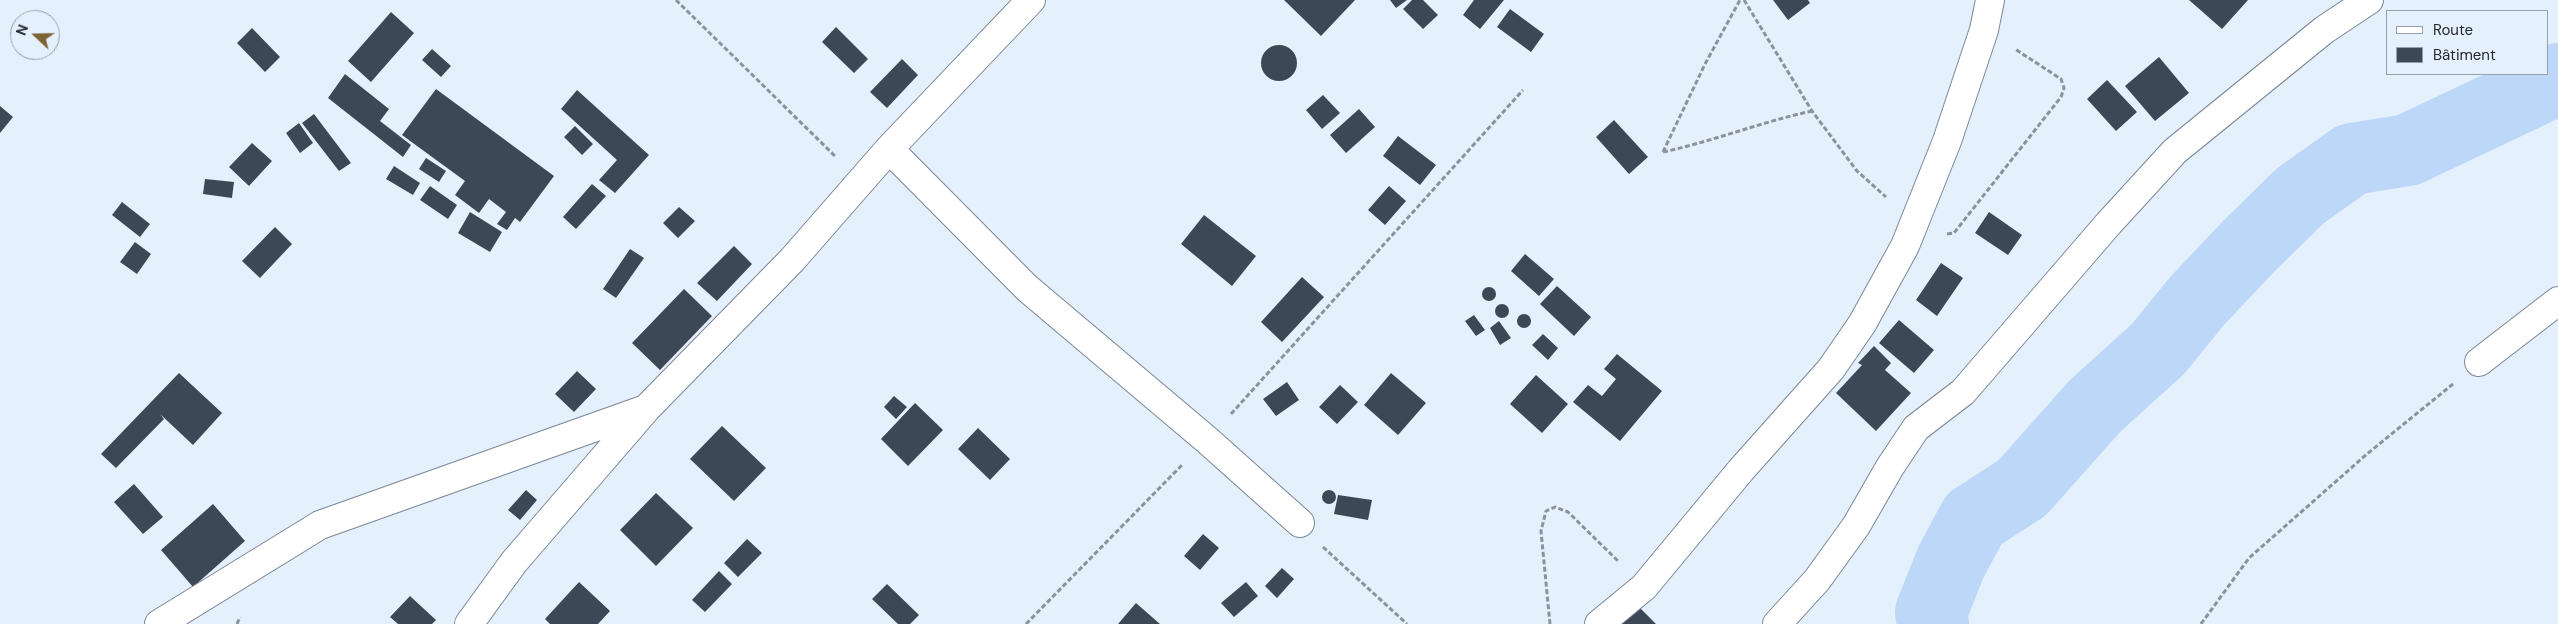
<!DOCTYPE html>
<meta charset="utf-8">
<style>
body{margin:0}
#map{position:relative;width:2558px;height:624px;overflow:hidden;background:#e5f0fd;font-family:"DM Sans",sans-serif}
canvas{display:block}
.legend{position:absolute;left:2386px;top:10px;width:162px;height:65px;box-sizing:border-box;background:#e5f0fd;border:1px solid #97a0aa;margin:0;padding:6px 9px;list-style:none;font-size:15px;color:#23282e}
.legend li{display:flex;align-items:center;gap:10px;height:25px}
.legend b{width:25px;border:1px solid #97a0aa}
.north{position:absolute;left:10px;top:10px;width:50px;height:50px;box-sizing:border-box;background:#e5f0fd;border:1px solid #97a0aa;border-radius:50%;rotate:291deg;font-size:14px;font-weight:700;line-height:20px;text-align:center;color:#23282e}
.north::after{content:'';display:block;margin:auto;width:18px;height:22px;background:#7d6435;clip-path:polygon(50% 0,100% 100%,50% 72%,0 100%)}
</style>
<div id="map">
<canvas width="2558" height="624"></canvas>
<ul class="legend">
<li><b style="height:6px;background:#fff"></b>Route</li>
<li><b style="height:14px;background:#3d4856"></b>Bâtiment</li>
</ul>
<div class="north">N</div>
</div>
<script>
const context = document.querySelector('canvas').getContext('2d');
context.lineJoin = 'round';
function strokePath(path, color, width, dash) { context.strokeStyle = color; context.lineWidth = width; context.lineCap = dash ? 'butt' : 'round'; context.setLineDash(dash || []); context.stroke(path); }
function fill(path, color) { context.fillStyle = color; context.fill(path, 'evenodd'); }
strokePath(new Path2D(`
 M1933 624 1931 612 1951 562 1974 519 2022 488 2095 406 2158 349 2197 301 2249 246 2300 196 2352 159 2408 150 2558 79`), '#bdd7f8', 72);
fill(new Path2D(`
 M1284 0H1355L1321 36Z
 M1390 0H1407L1396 8Z
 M1412 0H1423L1438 15 1423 29 1403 9Z
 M1474 0H1504L1480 29 1463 15Z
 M1773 0H1808L1810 3 1788 20Z
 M2189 0H2248L2222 29Z
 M1510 9 1544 34 1531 52 1497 27Z
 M391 12 414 33 371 82 348 61Z
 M836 27 868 59 854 73 822 42Z
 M252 28 280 57 265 72 237 43Z
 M1261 63a18 18 0 1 1 36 0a18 18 0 1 1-36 0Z
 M432 49 451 66 441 77 422 60Z
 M2159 57 2189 93 2155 121 2125 86Z
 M902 59 918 75 887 108 870 92Z
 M345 74 389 109 380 121 411 145 403 157 328 98Z
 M2107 80 2137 112 2116 131 2087 99Z
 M436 89 554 176 520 222 515 218 507 230 497 224 506 212 489 199 479 213 455 195 465 181 402 135Z
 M577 90 649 155 615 193 599 180 617 160 561 109Z
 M1323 95 1340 113 1322 129 1306 110Z
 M0 106 13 117 0 133Z
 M1359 109 1375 127 1346 153 1330 135Z
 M314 114 351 163 339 171 302 123Z
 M1614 120 1648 157 1629 174 1596 137Z
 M299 123 313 143 300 153 286 133Z
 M575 126 593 144 582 155 564 137Z
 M1398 136 1436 165 1420 185 1383 156Z
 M252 143 272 161 249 186 229 167Z
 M426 158 446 171 439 182 419 169Z
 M394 166 420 183 413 195 386 179Z
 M205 179 234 182 232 198 203 194Z
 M592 184 606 196 576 229 563 217Z
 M430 186 457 205 448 219 420 200Z
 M1389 186 1406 201 1385 225 1368 210Z
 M122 202 150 224 140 237 112 215Z
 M679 207 695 221 678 238 663 223Z
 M470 212 502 232 490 252 458 233Z
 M1989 212 2022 235 2008 255 1975 233Z
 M1204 215 1256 256 1232 286 1181 244Z
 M275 227 292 244 260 278 242 261Z
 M135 242 151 254 137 274 120 262Z
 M734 246 752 264 717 301 697 283Z
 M630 249 644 258 616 298 603 289Z
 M1525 254 1554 279 1539 296 1511 271Z
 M1941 263 1963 278 1937 316 1916 300Z
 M1302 277 1324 297 1282 342 1261 322Z
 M1557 286 1591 317 1574 336 1540 304Z
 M1482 294a7 7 0 1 1 14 0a7 7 0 1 1-14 0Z
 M684 289 712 316 660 370 632 343Z
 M1495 311a7 7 0 1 1 14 0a7 7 0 1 1-14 0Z
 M1517 321a7 7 0 1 1 14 0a7 7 0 1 1-14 0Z
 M1474 315 1485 330 1476 336 1465 321Z
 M1899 320 1934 350 1914 373 1879 343Z
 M1499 321 1511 338 1500 345 1490 328Z
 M1543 334 1558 348 1548 360 1532 345Z
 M1874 346 1891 363 1885 370 1911 393 1876 431 1836 393 1862 365 1858 363Z
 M1617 354 1662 391 1620 441 1573 402 1588 385 1602 396 1616 379 1604 369Z
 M577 371 596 389 574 412 555 394Z
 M179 373 222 413 193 445 160 414 164 419 116 468 101 454Z
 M1391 373 1426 403 1398 435 1364 405Z
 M1536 375 1568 404 1542 433 1510 404Z
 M1287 382 1299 400 1276 416 1263 399Z
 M1340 385 1358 402 1337 424 1319 407Z
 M894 396 907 407 896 419 884 407Z
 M915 403 943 430 908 466 881 439Z
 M722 426 766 468 734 501 690 459Z
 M978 428 1010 459 990 480 958 449Z
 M134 484 163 517 143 534 114 502Z
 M1322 497a7 7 0 1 1 14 0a7 7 0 1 1-14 0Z
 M526 490 537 500 520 520 508 510Z
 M656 493 693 528 656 566 620 530Z
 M1338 495 1372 500 1368 520 1334 514Z
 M213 504 245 541 193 587 161 550Z
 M1203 534 1219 548 1200 570 1184 556Z
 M747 539 762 553 738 577 724 563Z
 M1282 568 1294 579 1277 598 1265 586Z
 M719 571 732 584 705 612 692 600Z
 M579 582 610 611 598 624H550L545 619Z
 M1246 582 1258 596 1234 617 1221 603Z
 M887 584 919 615 910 624H898L872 599Z
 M410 596 436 620 432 624H398L390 617Z
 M1136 603 1160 624H1118Z
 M1638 606 1656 624H1621Z`), '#3d4856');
const street = new Path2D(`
 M889 149 1027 288 1207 440 1300 523
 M2479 362 2558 301
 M159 624 320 525 646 409
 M469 624 514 562 647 408 792 260 889 149 1031 0
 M1599 624 1644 587 1741 470 1831 369 1862 324 1905 246 1947 141 1984 30 1990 0
 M1777 624 1817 580 1856 526 1890 467 1916 428 1963 392 2109 223 2175 151 2324 30 2369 0`);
strokePath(street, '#7b8796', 30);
strokePath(new Path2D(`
 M676 0 836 157
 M1744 0 1812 111 1857 171 1886 197
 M1663 152 1705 64 1740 0
 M1663 152C1714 141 1761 122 1812 111
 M1947 234 1954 233 2061 97 2064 88 2061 79 2015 49
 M1231 414 1523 90
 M1323 547 1407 624
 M237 624 240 617
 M1026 624 1183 464
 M1550 624 1541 531 1546 511 1555 507 1568 512 1619 562
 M2201 624 2249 558 2367 454 2453 384`), '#8a929c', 3, [5, 2.5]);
strokePath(street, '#fff', 28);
</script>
